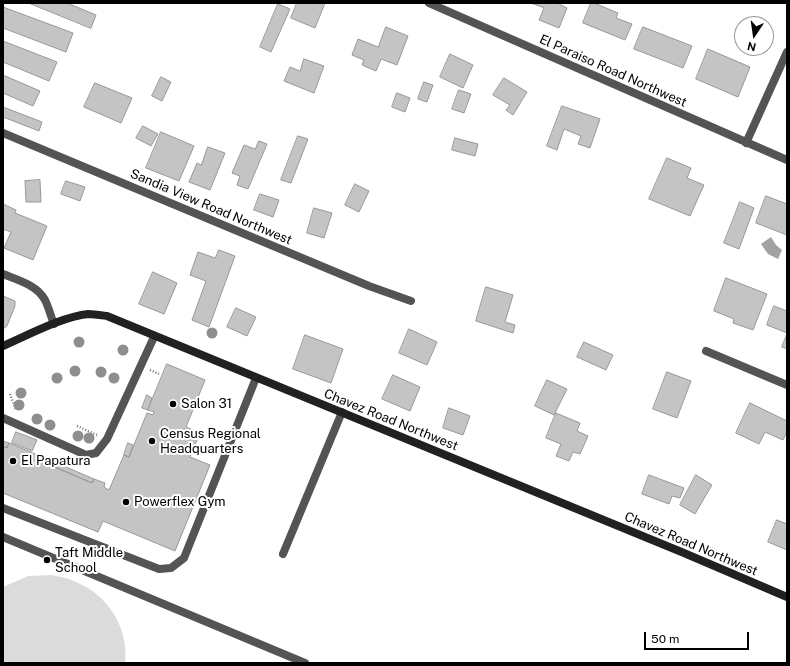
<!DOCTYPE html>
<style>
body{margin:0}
#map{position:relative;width:790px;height:666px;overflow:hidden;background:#fff;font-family:"Public Sans",sans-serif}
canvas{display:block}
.frame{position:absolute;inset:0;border:4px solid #000;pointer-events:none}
.north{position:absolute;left:734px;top:16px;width:40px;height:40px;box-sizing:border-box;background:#fff;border:1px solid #999;border-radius:50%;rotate:193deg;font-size:11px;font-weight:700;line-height:16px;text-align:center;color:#000}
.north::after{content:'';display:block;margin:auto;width:14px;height:18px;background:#000;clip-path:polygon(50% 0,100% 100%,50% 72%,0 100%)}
.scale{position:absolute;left:644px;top:632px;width:105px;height:18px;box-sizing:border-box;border:2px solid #000;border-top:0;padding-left:5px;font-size:12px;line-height:14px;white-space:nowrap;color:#000;-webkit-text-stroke:3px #fff;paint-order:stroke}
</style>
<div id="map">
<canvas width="790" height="666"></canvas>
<div class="frame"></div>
<div class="north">N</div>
<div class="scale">50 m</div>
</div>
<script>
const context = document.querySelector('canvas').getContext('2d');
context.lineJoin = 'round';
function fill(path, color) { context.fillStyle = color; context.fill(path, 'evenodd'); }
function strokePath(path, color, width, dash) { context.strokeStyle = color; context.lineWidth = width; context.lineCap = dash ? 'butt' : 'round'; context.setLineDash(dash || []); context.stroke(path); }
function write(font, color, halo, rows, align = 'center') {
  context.font = font + ' "Public Sans",sans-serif'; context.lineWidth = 4; context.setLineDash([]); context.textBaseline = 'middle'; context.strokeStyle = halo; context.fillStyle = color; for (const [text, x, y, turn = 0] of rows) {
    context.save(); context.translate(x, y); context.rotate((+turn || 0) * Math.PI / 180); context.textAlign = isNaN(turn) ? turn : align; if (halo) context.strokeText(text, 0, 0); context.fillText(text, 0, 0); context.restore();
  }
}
fill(new Path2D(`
 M52 575C60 577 69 578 76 582 108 595 129 628 125 663H3V587L28 576Z`), '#dbdbdb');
fill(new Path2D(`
 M771 237 776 245 782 250 778 259 768 254 761 244Z`), '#a2a2a2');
const building = new Path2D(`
 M29 3H67L96 15 91 28Z
 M297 3H325L315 28 291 18Z
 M531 3H559V4L567 8 559 28 539 20 544 8Z
 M591 3H594L618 13 616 18 632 24 625 40 583 23Z
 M278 4 290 9 271 52 260 47Z
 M3 7 73 33 66 52 3 28Z
 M386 27 408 36 397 65 381 59 376 71 362 65 364 60 352 55 358 39 378 47Z
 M643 27 692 46 683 68 634 49Z
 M3 41 57 62 49 81 3 62Z
 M708 49 750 67 738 97 696 79Z
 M450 54 473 65 463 88 440 77Z
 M304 59 324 66 314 93 284 81 290 67 300 71Z
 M3 75 40 91 33 106 3 93Z
 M161 77 171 82 162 101 152 96Z
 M504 78 527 92 513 115 506 110 510 105 493 95Z
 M424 82 433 85 427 102 418 99Z
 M95 83 132 98 121 123 84 107Z
 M459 90 471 94 464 113 452 109Z
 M397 93 410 98 405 112 392 107Z
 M562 106 600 119 590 148 578 144 581 136 564 129 557 150 547 146Z
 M3 107 42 122 39 131 3 117Z
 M143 126 158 134 151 146 136 138Z
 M161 132 194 146 179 181 146 168Z
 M298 136 308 139 291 183 281 180Z
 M455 138 478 144 475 156 452 150Z
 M259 141 267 144 248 189 237 185 240 176 232 173 244 145 255 149Z
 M208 147 225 153 210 190 189 182 197 163 201 165Z
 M667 158 691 168 687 178 704 185 690 216 649 199Z
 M40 180 41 202H26L25 181Z
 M66 181 85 187 80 201 61 194Z
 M355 184 369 191 359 212 345 205Z
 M260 194 279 200 273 217 254 210Z
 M766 196 787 204V235L756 223Z
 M740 202 754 208 739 249 724 243Z
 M3 204 16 210 15 213 47 226 33 260 4 248 11 232 3 229Z
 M314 208 332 213 324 238 307 233Z
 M219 250 235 256 209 327 192 320 206 281 190 275 198 252 215 258Z
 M153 272 177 283 164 314 139 304Z
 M726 278 767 294 753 330 733 323 734 319 714 311Z
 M486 287 513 295 505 322 515 325 513 333 476 321Z
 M3 296 15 301V306L7 326 3 329Z
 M774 306 787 311V333L767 325Z
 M236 308 256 317 247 336 227 327Z
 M409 329 437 342 427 365 399 353Z
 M787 334V349L782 347Z
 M305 335 343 349 331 383 293 369Z
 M584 342 613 355 606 370 577 357Z
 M167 364 205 380 186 427 200 433 190 457 210 465 175 551 103 521 98 532 3 493V446L7 448 9 443 52 461 50 465 92 483 94 479 105 483 104 487 109 490 124 455 129 457 147 413 153 415 154 412 148 410Z
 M667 372 691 381 677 418 653 409Z
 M393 375 420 387 410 411 382 399Z
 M547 380 567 389 554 415 535 406Z
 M147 395 152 398 148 410 142 408Z
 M750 403 787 421V431L783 440 765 432 759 444 736 433Z
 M449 408 470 416 463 435 443 428Z
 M556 413 580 423 577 431 588 436 580 454 573 452 569 461 556 456 561 444 546 438Z
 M16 432 37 440 32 451 12 443Z
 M3 441 9 443 7 448 3 446Z
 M128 443 133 445 129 457 124 455Z
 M52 461 94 479 92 483 50 465Z
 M649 475 684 488 680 498 672 496 669 504 642 494Z
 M696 475 712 485 695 514 680 505Z
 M777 520 787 524V550L768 542Z`);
fill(building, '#c4c4c4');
strokePath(building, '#989898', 1);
strokePath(new Path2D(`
 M150 370 159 374
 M10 394 16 410
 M77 426 97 435`), '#767676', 2.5, [1, 2]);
strokePath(new Path2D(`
 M3 418 86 455 96 453 107 439 154 337
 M3 508 159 569 171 568 184 558 256 378
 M3 537 305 663`), '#545454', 8);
strokePath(new Path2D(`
 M429 3 787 160
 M3 133 369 286 411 301
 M746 143 787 52
 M3 274C18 280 37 285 45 300 49 308 51 317 54 324
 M706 351 787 385
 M283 554 342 412`), '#545454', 8);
strokePath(new Path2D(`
 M3 346C26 336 64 316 88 314 94 314 100 315 107 316L684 553 787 597`), '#212121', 8);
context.fillStyle = '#8e8e8e';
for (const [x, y] of [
 [212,333],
 [79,342],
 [123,350],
 [75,371],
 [101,372],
 [57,378],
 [114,378],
 [21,393],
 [19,405],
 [37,419],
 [50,425],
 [78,436],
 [89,438]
]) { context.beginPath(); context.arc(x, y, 5.5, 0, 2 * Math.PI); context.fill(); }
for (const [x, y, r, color] of [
 [173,404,4,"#000"],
 [152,441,4,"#000"],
 [13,461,4,"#000"],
 [126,502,4,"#000"],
 [47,560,4,"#000"]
]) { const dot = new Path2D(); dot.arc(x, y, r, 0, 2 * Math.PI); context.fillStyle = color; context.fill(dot); strokePath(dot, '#fff', 1.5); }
write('13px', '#000', '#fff', [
 ["El Paraiso Road Northwest",613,71,24],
 ["Sandia View Road Northwest",211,207,23],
 ["Chavez Road Northwest",391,420,22],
 ["Chavez Road Northwest",691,544,23]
]);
write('13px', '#000', '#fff', [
 ["Salon 31",181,404],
 ["Census Regional",160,434],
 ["Headquarters",160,449],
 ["El Papatura",21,461],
 ["Powerflex Gym",134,502],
 ["Taft Middle",55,553],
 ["School",55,568]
], 'left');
</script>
